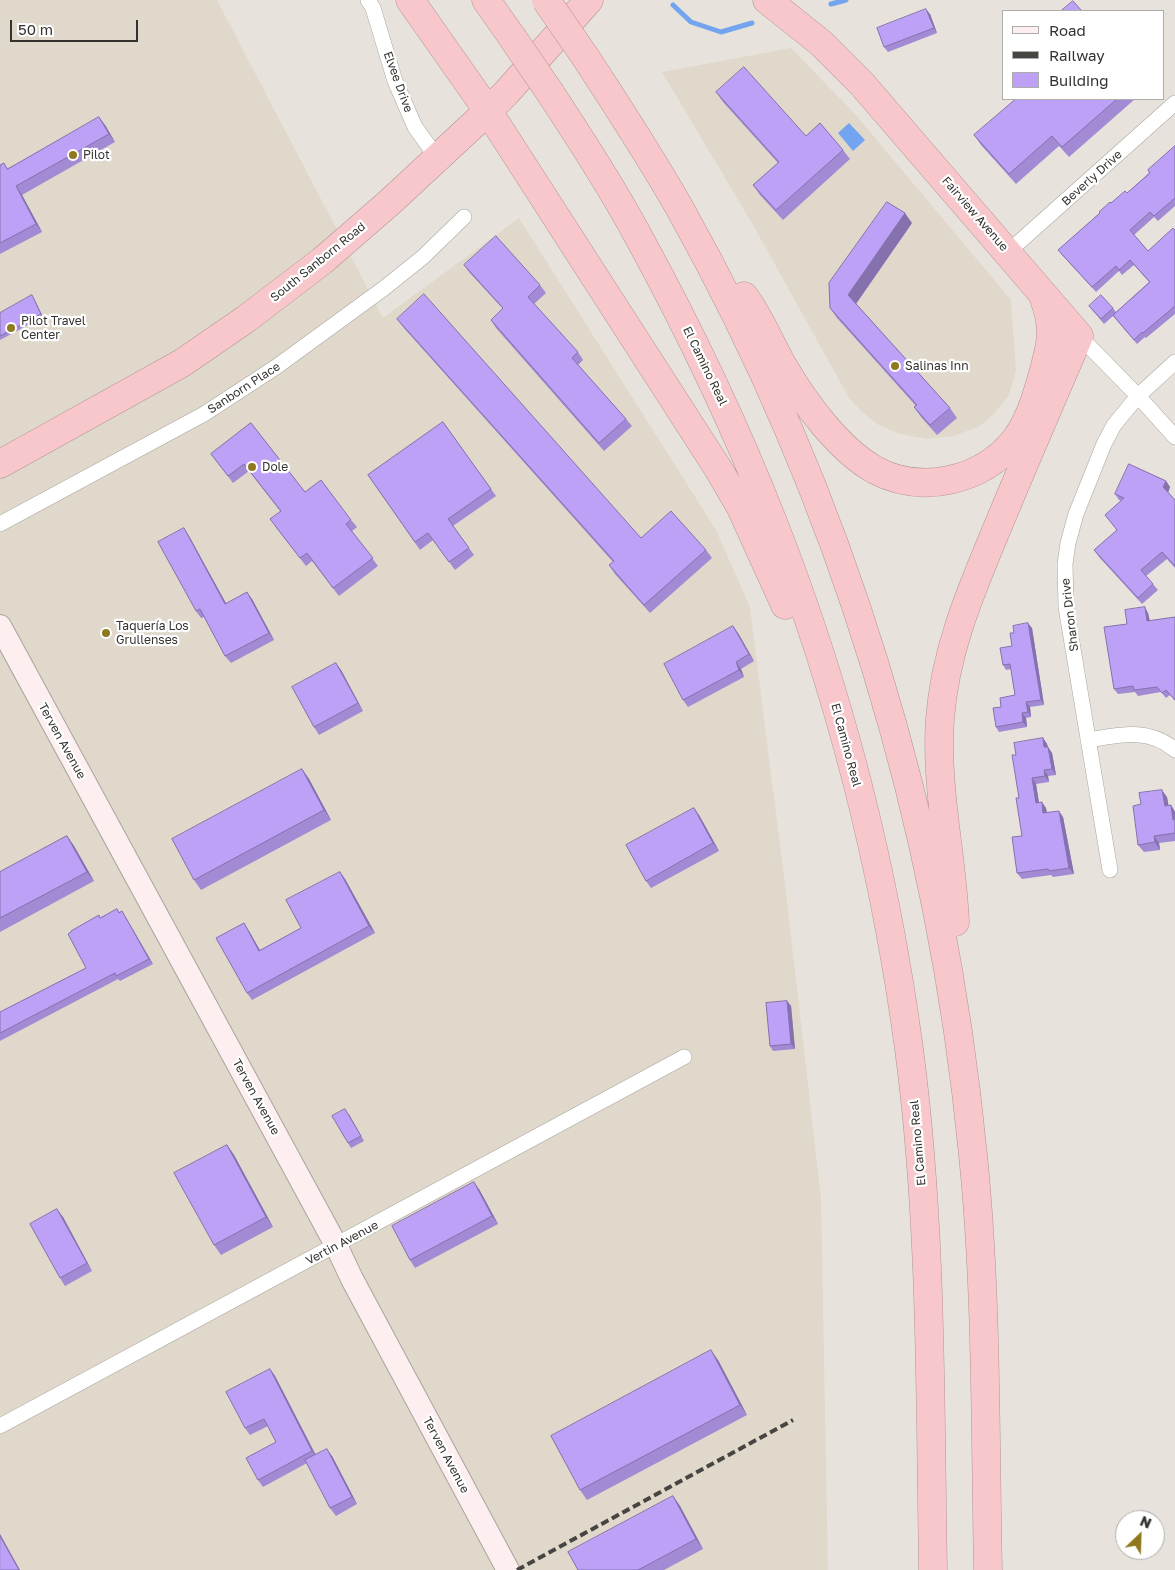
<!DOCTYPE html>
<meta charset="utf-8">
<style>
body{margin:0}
#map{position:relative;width:1175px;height:1570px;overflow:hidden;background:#e7e3dc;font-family:"Golos Text",sans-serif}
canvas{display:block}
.legend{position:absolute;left:1002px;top:10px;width:162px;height:90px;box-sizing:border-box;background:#fff;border:1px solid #adadac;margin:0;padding:6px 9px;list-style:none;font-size:15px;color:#33322f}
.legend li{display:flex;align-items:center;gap:10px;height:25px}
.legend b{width:25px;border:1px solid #adadac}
.north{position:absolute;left:1115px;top:1510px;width:50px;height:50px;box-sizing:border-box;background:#fff;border:1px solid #adadac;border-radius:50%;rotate:24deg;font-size:14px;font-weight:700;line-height:20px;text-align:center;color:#33322f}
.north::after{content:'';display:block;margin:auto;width:18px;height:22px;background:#8f791e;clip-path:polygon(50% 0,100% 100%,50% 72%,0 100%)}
.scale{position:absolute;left:10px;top:20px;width:128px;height:22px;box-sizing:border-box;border:2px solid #33322f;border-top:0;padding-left:6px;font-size:15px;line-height:18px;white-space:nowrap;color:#33322f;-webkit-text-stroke:4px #fff;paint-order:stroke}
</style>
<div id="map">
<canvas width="1175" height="1570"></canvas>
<ul class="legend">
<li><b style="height:6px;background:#fdeeef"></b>Road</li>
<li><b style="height:6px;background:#464542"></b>Railway</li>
<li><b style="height:14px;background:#bda1f7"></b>Building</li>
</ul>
<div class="north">N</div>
<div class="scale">50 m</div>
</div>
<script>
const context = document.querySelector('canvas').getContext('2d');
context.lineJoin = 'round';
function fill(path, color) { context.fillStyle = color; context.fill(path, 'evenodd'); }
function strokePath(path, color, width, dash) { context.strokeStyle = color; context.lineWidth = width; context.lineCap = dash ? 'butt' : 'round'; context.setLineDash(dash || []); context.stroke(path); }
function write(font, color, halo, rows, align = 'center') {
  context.font = font + ' "Golos Text",sans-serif'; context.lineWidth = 4.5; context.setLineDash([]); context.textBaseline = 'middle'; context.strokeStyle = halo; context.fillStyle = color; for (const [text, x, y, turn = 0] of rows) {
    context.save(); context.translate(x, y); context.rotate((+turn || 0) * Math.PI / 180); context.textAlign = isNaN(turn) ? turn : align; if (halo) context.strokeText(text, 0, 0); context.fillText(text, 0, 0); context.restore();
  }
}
fill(new Path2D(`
 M0 0H217L383 318 519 218 716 530 750 607 787 901 821 1198 828 1570H0Z
 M791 48 855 114 1011 300 1016 371 1009 395 994 414 980 426 954 436 927 439 900 434 877 424 861 411 849 398 753 225 662 72Z`), '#e0d8ca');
fill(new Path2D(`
 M849 123 865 140 853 151 838 133Z`), '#72a4f0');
strokePath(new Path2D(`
 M831 4 846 0
 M673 5 691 22 721 32 752 23`), '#72a4f0', 5);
const street = new Path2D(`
 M368 0 373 8 395 81 415 127 438 159
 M1008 252 1175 103
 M1079 336 1138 396 1175 437
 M0 524 204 414 276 367 383 289 423 257 464 217
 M1088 740C1119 735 1149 727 1175 750
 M1110 870 1066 607 1065 564 1068 543 1076 514 1104 444 1114 425 1138 396 1175 362
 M0 1426 684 1057`);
const secondary = new Path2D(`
 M0 626 336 1245 352 1279 508 1570`);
const highway = new Path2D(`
 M410 0 488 111 719 470 741 508 785 605
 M486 0 512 37
 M767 0 821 43 862 84 1079 336C1050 403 1021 470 993 538 968 598 945 653 940 719 935 787 952 854 955 922
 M586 58C618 107 650 156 679 207 842 497 941 824 973 1155 987 1292 985 1432 988 1570
 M551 94C581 140 611 186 637 234 688 327 734 423 773 522 839 690 885 871 909 1049 932 1221 930 1397 933 1570
 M744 296C760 317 770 343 783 366 804 402 838 449 875 470 922 495 982 481 1015 440 1029 422 1036 398 1042 377 1051 345 1056 329 1043 296
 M0 464 182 363 246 319 322 261 390 202 488 111 507 92 589 0`);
strokePath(street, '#a8a59e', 16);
strokePath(secondary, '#a8a59e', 24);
strokePath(highway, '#b39394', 29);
strokePath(street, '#fff', 15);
strokePath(secondary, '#fdeeef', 22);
strokePath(highway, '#f8c7cb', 28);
strokePath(new Path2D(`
 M517 1570 793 1420`), '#464542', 4, [8, 4]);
const highwayBridge = new Path2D(`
 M546 0 586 58
 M512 37 551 94`);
strokePath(highwayBridge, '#b39394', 29, []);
strokePath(highwayBridge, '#f8c7cb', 28);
fill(new Path2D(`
 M930 14 937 33 888 52 884 47Z
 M716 92 806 136 843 150 850 159 783 220 760 195 753 185 778 163 723 102Z
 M1016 99H1135L1069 157 1059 146 1016 184 981 145 974 135Z
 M105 125 115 142 22 195 42 232 0 254V165L8 168Z
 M1175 146V206L1158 221 1154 217 1134 235 1148 251 1175 230V314L1146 338 1145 337 1137 344 1113 316 1104 324 1089 306 1113 308 1116 312 1149 282 1134 265 1122 275 1119 271 1096 292 1062 255 1058 250 1111 203 1127 193 1149 173 1148 170Z
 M912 223 856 304 950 408 957 418 937 435 921 417 914 407 916 406 837 318 830 308Z
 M464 265 540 285 546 293 534 304 578 352 583 360 578 365 626 419 632 426 604 451 496 328 491 320 503 309 469 272Z
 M34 298 43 317 0 340V313Z
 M397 319 641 538 706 550 712 558 650 613 615 574 609 565 613 562 403 327Z
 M443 422 496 496 453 526 474 555 455 570 433 540 420 550 368 475Z
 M251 423 305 492 351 520 357 527 352 531 378 566 339 596 312 561 306 566 275 526 280 511 249 471 233 483 211 454Z
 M1166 481 1170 487 1168 492 1175 500V568L1167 559 1146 576 1158 590 1142 604 1099 557 1094 550 1117 530 1105 515 1121 501 1119 500 1115 494Z
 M189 536 226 603 252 599 274 640 231 663 225 656 204 617 201 618 196 611Z
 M1148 613 1150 621 1175 617V701L1170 695 1166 698 1161 692 1138 696 1135 692 1118 694 1114 689 1127 624Z
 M1032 628 1044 705 1030 707 1031 717 1026 718 1027 727 999 732 996 727 1001 707 1015 695 1011 669 1006 670 1003 665 1012 646 1014 633Z
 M738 633 754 661 741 669 744 677 688 707 683 700Z
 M341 670 363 711 319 735 314 727Z
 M1043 738 1047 744 1048 747 1052 753 1056 775 1048 776 1049 782 1036 784 1039 803 1046 808 1047 813 1063 817 1074 874 1053 877 1051 875 1022 879 1017 873 1022 836 1016 755Z
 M302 769 309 779 331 820 201 890 194 880Z
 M1167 797 1168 806 1171 805 1175 812V841L1159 843 1160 850 1144 852 1138 845 1141 804Z
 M699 815 719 851 651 888 646 881Z
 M67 836 74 846 94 881 0 932V872Z
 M340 872 345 879 375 933 252 1000 247 993 249 931 260 950 301 928Z
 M117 909 119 912 122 911 125 916 153 964 120 981 118 979 0 1041V1012L86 968 101 917Z
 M787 1001 791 1006 795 1049 773 1051 770 1046Z
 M349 1114 364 1141 351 1148 348 1143Z
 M227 1145 234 1155 273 1227 221 1255 214 1245Z
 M479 1189 498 1224 415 1268 410 1260Z
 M63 1217 92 1271 65 1286 60 1278Z
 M718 1360 747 1415 587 1500 580 1490Z
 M270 1369 275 1376 316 1455 332 1456 357 1504 336 1516 330 1508 307 1463 263 1487 258 1480 276 1442 268 1426 250 1435 245 1428Z
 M673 1496 680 1506 703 1549 664 1570H578Z`), '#a38ad4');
fill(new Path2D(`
 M926 9 930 14 937 33 934 28Z
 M99 117 105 125 115 142 109 134Z
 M16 186 22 195 42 232 36 224Z
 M905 213 912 223 855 305 848 295Z
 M1166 481 1170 487 1168 493 1163 487Z
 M184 528 189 536 230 611 225 604Z
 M247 592 252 599 274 640 269 633Z
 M1145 607 1148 613 1151 627 1147 621Z
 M1028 623 1032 628 1044 705 1041 700Z
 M733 626 738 633 754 661 749 654Z
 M736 662 741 669 744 677 739 670Z
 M336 663 341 670 363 711 358 703Z
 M1026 702 1030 707 1031 717 1028 712Z
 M1022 713 1026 718 1027 727 1023 722Z
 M1043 738 1047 744 1049 753 1044 747Z
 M1048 747 1052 753 1056 775 1052 769Z
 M302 769 309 779 331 820 324 810Z
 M1044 770 1048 776 1049 782 1045 776Z
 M1032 778 1036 784 1040 809 1036 803Z
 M1162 790 1167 797 1170 813 1165 806Z
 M1042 802 1046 808 1048 819 1043 813Z
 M1171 805 1175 812V823L1173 820Z
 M694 808 699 815 719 851 713 843Z
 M1059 811 1063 817 1074 874 1069 868Z
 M67 836 74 846 94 881 87 872Z
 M1154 836 1159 843 1160 850 1155 842Z
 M340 872 345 879 375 933 369 926Z
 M122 911 125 916 153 964 149 959Z
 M244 923 249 931 264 958 259 951Z
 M787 1001 791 1006 795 1049 791 1044Z
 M227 1145 234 1155 273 1227 266 1217Z
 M474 1182 479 1189 498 1224 492 1216Z
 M57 1209 63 1217 92 1271 87 1263Z
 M711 1350 718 1360 747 1415 740 1405Z
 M270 1369 275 1376 317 1458 312 1451Z
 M327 1449 332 1456 357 1504 352 1497Z
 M673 1496 680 1506 703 1549 696 1539Z
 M0 1534 20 1570H19L0 1536Z`), '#8471ad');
const building = new Path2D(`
 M1073 1 1082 11H1061Z
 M926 9 934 28 884 47 877 28Z
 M744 67 806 136 820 123 843 150 776 210 753 185 779 162 716 92Z
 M1016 99H1117L1062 147 1052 136 1009 174 974 135Z
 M99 117 109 134 16 186 36 224 0 243V165L4 163 7 169Z
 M1175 146V198L1154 216 1150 212 1130 230 1148 251 1173 228 1175 230V306L1143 333 1142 332 1134 340 1113 315 1150 282 1130 260 1119 270 1116 266 1092 287 1058 250 1100 213 1099 212 1110 202 1111 203 1125 191 1127 193 1150 173 1148 170Z
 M887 202 905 213 848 295 950 408 930 425 914 407 917 405 830 308 829 283Z
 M496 236 540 285 528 297 578 352 572 358 626 419 599 443 491 320 503 308 464 265Z
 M424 294 641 538 671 511 706 550 644 605 609 565 614 561 397 319Z
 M32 295 41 314 0 336V313Z
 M1101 295 1113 308 1101 319 1089 306Z
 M443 422 491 489 448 519 469 548 449 562 428 533 415 542 368 475Z
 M251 423 305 492 321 480 351 520 346 524 373 558 333 588 307 553 300 558 270 519 281 511 244 464 228 476 211 454Z
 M1129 464 1166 481 1163 487 1175 500V566L1162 552 1141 570 1153 584 1138 598 1094 550 1117 530 1105 515 1124 498 1115 494Z
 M184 528 225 604 247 592 269 633 225 656 200 609 196 611 158 542Z
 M1145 607 1147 621 1175 617V700L1166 690 1162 693 1157 687 1134 690 1133 686 1114 689 1104 627 1127 624 1125 610Z
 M1028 623 1041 700 1026 702 1028 712 1022 713 1023 722 996 727 993 708 1001 707 1000 698 1015 695 1010 664 1003 665 1000 648 1012 646 1010 633H1014L1013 626Z
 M733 626 749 654 736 662 739 670 683 700 664 664Z
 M336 663 358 703 314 727 292 687Z
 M1043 738 1044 747H1048L1052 769 1044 770 1045 776 1032 778 1036 803 1042 802 1043 813 1059 811 1069 868 1049 871 1048 869 1017 873 1012 837 1022 836 1016 798H1019L1012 755H1016L1014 743Z
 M302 769 324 810 194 880 172 839Z
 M1162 790 1165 806 1171 805 1173 820 1175 819V833L1154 836 1155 842 1138 845 1133 806 1141 804 1139 793Z
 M694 808 713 843 646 881 626 845Z
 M67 836 87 872 0 918V872Z
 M340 872 369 926 247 993 216 938 244 923 259 951 301 928 286 900Z
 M117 909 119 913 122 911 149 959 116 976 115 973 0 1033V1012L86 968 68 934 71 932V931L99 915 100 918Z
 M787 1001 791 1044 770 1046 766 1003Z
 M345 1109 361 1136 348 1143 332 1116Z
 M227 1145 266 1217 214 1245 174 1173Z
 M474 1182 492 1216 410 1260 392 1226Z
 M57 1209 87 1263 60 1278 30 1224Z
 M711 1350 740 1405 580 1490 551 1436Z
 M270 1369 312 1451 258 1480 246 1458 276 1442 264 1419 245 1428 226 1392Z
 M327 1449 352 1497 330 1508 305 1460Z
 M673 1496 696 1539 638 1570H578L568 1552Z
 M0 1536 19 1570H0Z`);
fill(building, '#bda1f7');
strokePath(building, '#8471ad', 1);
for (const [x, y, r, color] of [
 [73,155,5,"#8f791e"],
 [11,328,5,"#8f791e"],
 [895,366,5,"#8f791e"],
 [252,467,5,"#8f791e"],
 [106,633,5,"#8f791e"]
]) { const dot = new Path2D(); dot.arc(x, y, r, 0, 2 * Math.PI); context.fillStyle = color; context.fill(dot); strokePath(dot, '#fff', 2); }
write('12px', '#33322f', '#fff', [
 ["Elvee Drive",398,82,70],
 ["Beverly Drive",1092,178,-42],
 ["Fairview Avenue",975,214,49],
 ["South Sanborn Road",318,262,-39],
 ["El Camino Real",705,366,64],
 ["Sanborn Place",244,388,-33],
 ["Sharon Drive",1070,615,-97],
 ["Terven Avenue",62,741,61],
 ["El Camino Real",846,745,75],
 ["Terven Avenue",256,1097,61],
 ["El Camino Real",918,1143,-95],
 ["Vertin Avenue",342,1243,-28],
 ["Terven Avenue",446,1455,62]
]);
write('12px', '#33322f', '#fff', [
 ["Pilot",83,155],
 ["Pilot Travel",21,321],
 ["Center",21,335],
 ["Salinas Inn",905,366],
 ["Dole",262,467],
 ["Taquería Los",116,626],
 ["Grullenses",116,640]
], 'left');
</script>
